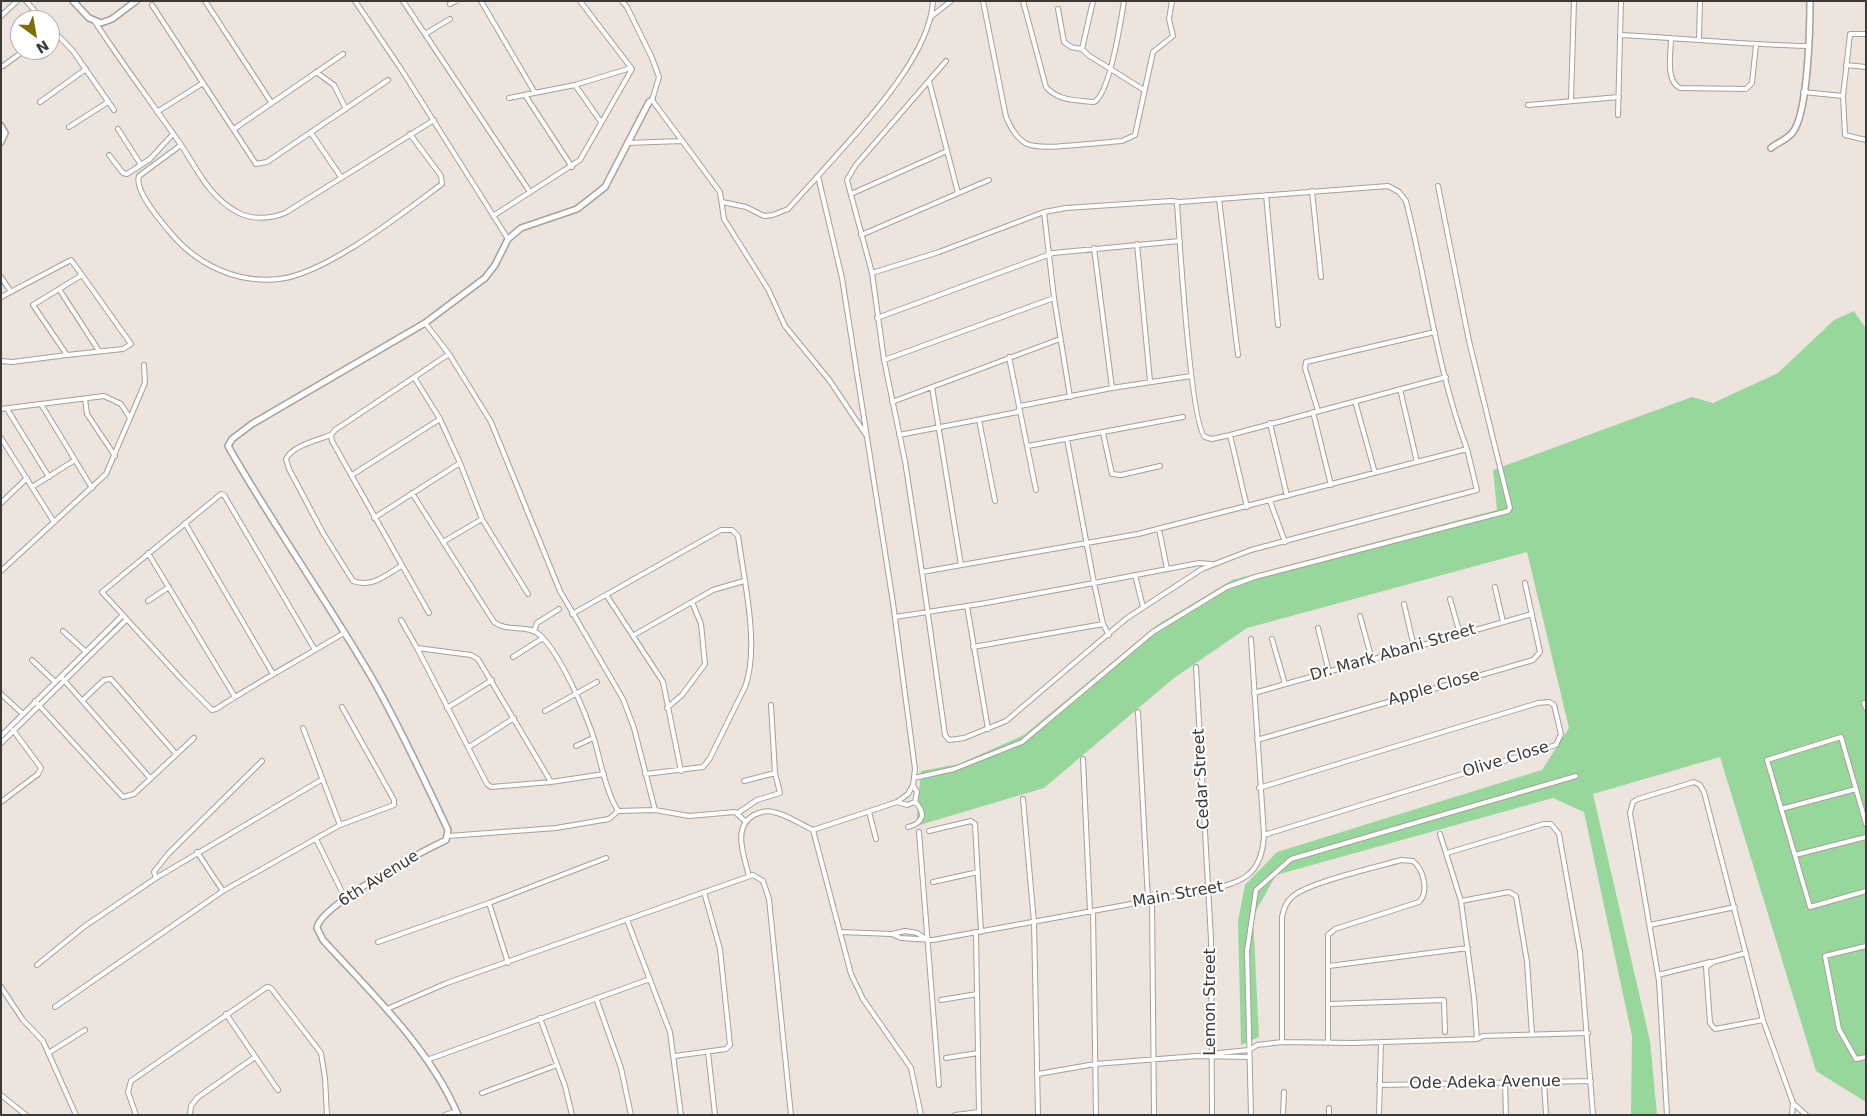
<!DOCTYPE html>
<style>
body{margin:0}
#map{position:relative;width:1867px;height:1116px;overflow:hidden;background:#ede4de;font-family:"DejaVu Sans",sans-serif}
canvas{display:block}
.frame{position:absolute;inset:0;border:2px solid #3d3937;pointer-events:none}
.north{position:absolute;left:10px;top:10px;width:50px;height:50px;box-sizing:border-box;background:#fff;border:1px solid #b1b0af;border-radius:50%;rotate:148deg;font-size:14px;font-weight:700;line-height:20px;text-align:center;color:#3d3937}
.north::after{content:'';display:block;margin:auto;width:18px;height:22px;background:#806d08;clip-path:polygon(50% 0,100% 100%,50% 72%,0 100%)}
</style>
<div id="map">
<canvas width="1867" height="1116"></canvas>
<div class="frame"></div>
<div class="north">N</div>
</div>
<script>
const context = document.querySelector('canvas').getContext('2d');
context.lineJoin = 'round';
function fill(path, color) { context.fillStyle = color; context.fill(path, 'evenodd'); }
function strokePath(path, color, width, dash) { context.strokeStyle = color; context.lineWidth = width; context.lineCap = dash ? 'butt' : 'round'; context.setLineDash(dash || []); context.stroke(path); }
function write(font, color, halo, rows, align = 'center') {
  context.font = font + ' "DejaVu Sans",sans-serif'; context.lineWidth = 4; context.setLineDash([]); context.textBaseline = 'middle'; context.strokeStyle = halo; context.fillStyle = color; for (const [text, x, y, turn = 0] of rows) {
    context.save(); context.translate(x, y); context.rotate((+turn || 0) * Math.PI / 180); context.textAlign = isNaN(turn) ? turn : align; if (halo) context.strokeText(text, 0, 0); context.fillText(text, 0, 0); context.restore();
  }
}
fill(new Path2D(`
 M1854 311 1866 329V1102L1816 1071 1720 757 1593 794 1650 1041 1657 1115H1631L1632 1036 1584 812 1553 798 1276 875 1253 916 1259 1037 1241 1045 1238 921 1245 885 1277 852 1542 770 1569 728 1527 552 1247 628 1174 678 1044 788 916 826 921 771 959 764 1024 735 1157 625 1232 580 1497 510 1493 470 1692 397 1713 403 1778 373 1834 320Z`), '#98d79c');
const street = new Path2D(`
 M26 1 43 20
 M205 1 271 102
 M355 1 401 69 508 239
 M403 1 530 192
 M481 1 535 93
 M622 1 627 7 652 58 659 77 652 100 720 192 724 219 768 289 785 326 830 381 866 435
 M983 1 1006 117C1011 128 1016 138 1027 144 1042 151 1103 142 1122 141L1135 135 1153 52 1173 36 1169 19 1172 1
 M1023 1 1046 87C1058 101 1076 100 1094 102 1110 94 1121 20 1124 1
 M1093 1 1082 49 1088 55 1144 90
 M450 4 456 1
 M152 5 256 164 267 162 388 80
 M1058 9 1064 42 1071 47 1082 49
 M1 16 17 1
 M932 16 951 1
 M95 22C122 63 151 102 179 142 197 168 207 195 237 212 251 220 270 219 285 213L434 120
 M50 27 73 51 114 110
 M425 34 450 19
 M1866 34H1850L1843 96 1845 135 1866 140
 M1620 35C1683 38 1746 45 1809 46
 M1671 38C1671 52 1665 81 1680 88L1746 89 1752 83 1756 45
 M1699 39 1700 1
 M946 61 855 166 847 180 872 273 884 360 905 461 922 572 945 735 949 740 964 738 1006 721 1127 618 1202 569 1251 550 1477 490 1467 449
 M1846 65 1866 67
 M3 66 25 50
 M316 72 334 85 346 109
 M929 81 958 193
 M575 85 601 122
 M1803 92 1843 96
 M525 95 572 167
 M509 98 575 85 631 68
 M1571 100 1574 1
 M40 102 86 69
 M1528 105 1619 97
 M157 112 203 83
 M1618 115 1621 1
 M69 127 108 102
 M118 129 141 165
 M234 129 343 54
 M311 133 341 177
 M627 143 682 141
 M181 145 139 176C134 190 159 219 169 231 196 264 236 284 279 279 326 274 404 212 442 184L441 176 410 134
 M109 155 123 173 127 174 150 159 173 134
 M1312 191 1321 277
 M851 194 947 151
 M1266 195 1278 325
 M1219 199 1238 355
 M722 202 746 207 764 216 773 215 788 209 818 176
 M1177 203C1179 233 1191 427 1205 437L1212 439 1230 435 1446 377
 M1044 212 1054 298 1070 397
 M493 216 580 160 632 69 580 1
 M861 235 989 180
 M1137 244 1150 381
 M1094 248 1112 388
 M872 273 939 252 1044 212 1066 208 1171 201 1180 202 1388 186 1399 192 1406 201C1427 283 1437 370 1467 449L1138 534 922 572
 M82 275 131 344 123 349 67 355 33 305Z
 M1 277 11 292
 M59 289 99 351
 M1 297 71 260 82 275
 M877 318 1053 253 1180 241
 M425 323 449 354 491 422 560 591 623 699 634 728 655 810 689 816 735 812 745 821
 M1009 357 1036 490
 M884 360 1054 298
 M1 361 12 362 67 355
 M414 377 440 419 460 463 482 519 528 594
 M932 387 961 565
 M1400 389 1417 462
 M85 399 87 414 115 456
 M1355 401 1375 473
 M892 402 1060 339
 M41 404 92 488
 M1 409 104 396 121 404 130 418
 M7 409 49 477
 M1318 411 1305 368 1306 362 1435 332
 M1313 412 1331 485
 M979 420 995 501
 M1270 423 1287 496
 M1103 433 1112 474 1121 475 1160 466
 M331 435C317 440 292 446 286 459L289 469 323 533 353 581C372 588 386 575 401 566
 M899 435 1018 412 1020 406 1112 388 1191 376
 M1230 435 1247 507
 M1 438 54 522
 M1028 446 1183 417
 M352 475 440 419
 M32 487 75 460
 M412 493 494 622C508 633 528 623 541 636 562 657 586 713 595 742 601 764 606 791 618 811L655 810
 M1270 501 1285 542
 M1 503 27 478
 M374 518 460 463
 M185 523 273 674
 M1159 529 1167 569
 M443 542 482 519
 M148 553 235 697
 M1 571 106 474 145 383 144 365
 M1135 575 1143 607
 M1495 587 1503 622
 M607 596 663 682 681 771
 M1450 599 1460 634
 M148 601 169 587
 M1404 604 1414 647
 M967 606 988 729
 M429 613 332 441 331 435 335 430 449 354
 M572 614 721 530H732L738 536C744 580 760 647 745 687L710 758 703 767 645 774
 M1360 616 1372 660
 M895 617 986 603 1094 583 1067 439
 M401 620 417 648
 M1318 628 1329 672
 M63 631 85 651
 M534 631 537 623 559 609
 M634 635 713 590 744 581
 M1109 635 1103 624 1094 583 1199 563 1212 564
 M1272 639 1285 684
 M973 647 1103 624
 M315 650 224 495 221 494 102 592 185 683 212 710 216 709C258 682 302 658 344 633
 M513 657 543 638
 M32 660 54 681
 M1196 667 1211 940 1212 1115
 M63 679 150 778
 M1254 693 1532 614
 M1 694 23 714
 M83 700 104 680 111 679 176 754
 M35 701 123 797 134 794 194 738
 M1864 703 1866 708
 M447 708 492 680
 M667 708 682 695 705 664 701 624 692 602
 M545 711 597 682
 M1138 712 1148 900
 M303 728 340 825
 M1 736 122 616
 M1257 740 1533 660 1540 652 1525 583
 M1 743 126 620
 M576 746 593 738
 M469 747 514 718
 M1083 759 1090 911
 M914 778 954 769 1022 742 1153 632 1227 587 1255 577 1508 511 1510 508 1469 341 1438 186
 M744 781 775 773
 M551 782 478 659 471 655 417 648 487 784 491 787 551 782 604 774
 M913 785 917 792 915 802
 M1259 788 1538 703 1549 702 1554 705 1561 734 1556 745 1264 835
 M1023 799 1034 922 1038 1115
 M1 802 38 774 41 768 13 730
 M897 802 907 805 915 802
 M1781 809 1856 789
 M869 812 876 839
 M738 813 757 800 780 793 775 773 771 705
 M1866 824 1841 737 1767 760 1810 907 1866 891
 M908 827C924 823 926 813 915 802
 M813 830 851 974 863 999 911 1068 921 1115
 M929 831 971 821 975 824 981 932
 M919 832 939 1085
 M1440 834 1461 901 1474 997 1477 1039
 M448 836 556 828 609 819 618 811
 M316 839 345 898
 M197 852 223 891
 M1447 853 1544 824H1551L1559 834 1580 952 1593 1115
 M1795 855 1866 837
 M749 876C744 856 732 827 754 815 760 812 767 810 773 812 786 814 800 824 813 830L897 802 908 794 913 785 915 769 893 603 842 278 818 176C856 133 930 59 933 1
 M156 878 154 872 168 854 262 761
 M933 882 978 872
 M1152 899 1154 1115
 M1461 901 1509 892 1516 896 1527 962 1532 1034
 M489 903 508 963
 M1093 911 1096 1115
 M627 920 670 1032 681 1115
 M1650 925 1735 907
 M841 932 892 934 905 931 917 933 926 939
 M976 933 979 1115
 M892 934 901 938 933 940 1208 890C1243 882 1262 875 1264 835L1251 639
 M378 942 489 903 606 858
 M1866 946 1825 956 1839 1029 1856 1059 1866 1057
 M1746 953 1713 962 1706 967 1710 1023 1715 1029 1763 1020
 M37 965 85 926 156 878 321 780
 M1329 966 1468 948
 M1658 975 1710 962
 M1 987 23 1020 43 1041 76 1115
 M596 998 621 1068 631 1115
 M941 1000 977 994
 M1329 1004 1444 1000 1445 1032
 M55 1007 223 891 340 825 394 805V800L342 707
 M387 1009 447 983 753 875 763 881 769 899 791 1115
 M226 1014 278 1090
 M540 1018 565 1086 572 1115
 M1282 1042V917C1284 908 1286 902 1293 896 1310 882 1377 867 1401 860L1413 861C1424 870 1429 892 1419 902L1335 929 1328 935V1043
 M50 1052 85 1030
 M708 1052 715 1115
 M675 1056 726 1049 730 1045 720 949 704 892
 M1211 1056 1219 1053 1249 1050 1257 1045 1282 1042 1353 1043 1477 1039 1483 1036 1588 1033
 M946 1058 978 1053
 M427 1060 650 979
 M1038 1074 1095 1064 1197 1056 1249 1057
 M1505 1082 1506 1115
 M1544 1082 1546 1115
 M1379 1085 1591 1081
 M482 1093 557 1065
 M1 1095 26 1115
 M1329 1108V1115
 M136 1115 128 1092 131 1081 267 987 271 988 321 1053 325 1078 327 1115
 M190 1115 191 1106 197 1098 255 1057
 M445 1115 457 1111
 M955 1115 979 1112
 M1251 1115 1247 951 1256 890 1291 859 1576 776
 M1283 1115 1284 1092
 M1379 1115 1381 1043
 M1667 1115 1659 981 1630 813 1633 802 1638 799 1694 782 1700 785 1704 792 1763 1020 1793 1103 1806 1115
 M1792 1115 1793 1103`);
const secondary = new Path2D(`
 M73 1 89 18 101 23 112 19 136 1
 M1 126 5 133 1 142
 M1771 148C1778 142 1787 140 1793 132 1808 112 1810 28 1810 1
 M458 1115C429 1047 372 994 323 940L317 928C319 906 423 851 446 840L448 830C424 779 400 727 372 678 326 599 273 525 228 446L232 439 252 424 425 323 485 278 495 265 508 239 521 228 577 209 605 187 649 102 652 100`);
strokePath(street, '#a79f9a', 6);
strokePath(secondary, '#a79f9a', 8);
strokePath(street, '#fff', 4);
strokePath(secondary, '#fff', 5);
write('16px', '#3d3937', '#fff', [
 ["Dr. Mark Abani Street",1393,653,-16],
 ["Apple Close",1434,688,-16],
 ["Olive Close",1506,760,-17],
 ["Cedar Street",1202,779,-93],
 ["6th Avenue",379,879,-32],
 ["Main Street",1178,895,-10],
 ["Lemon Street",1211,1002,-90],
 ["Ode Adeka Avenue",1485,1083,-1]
]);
</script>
